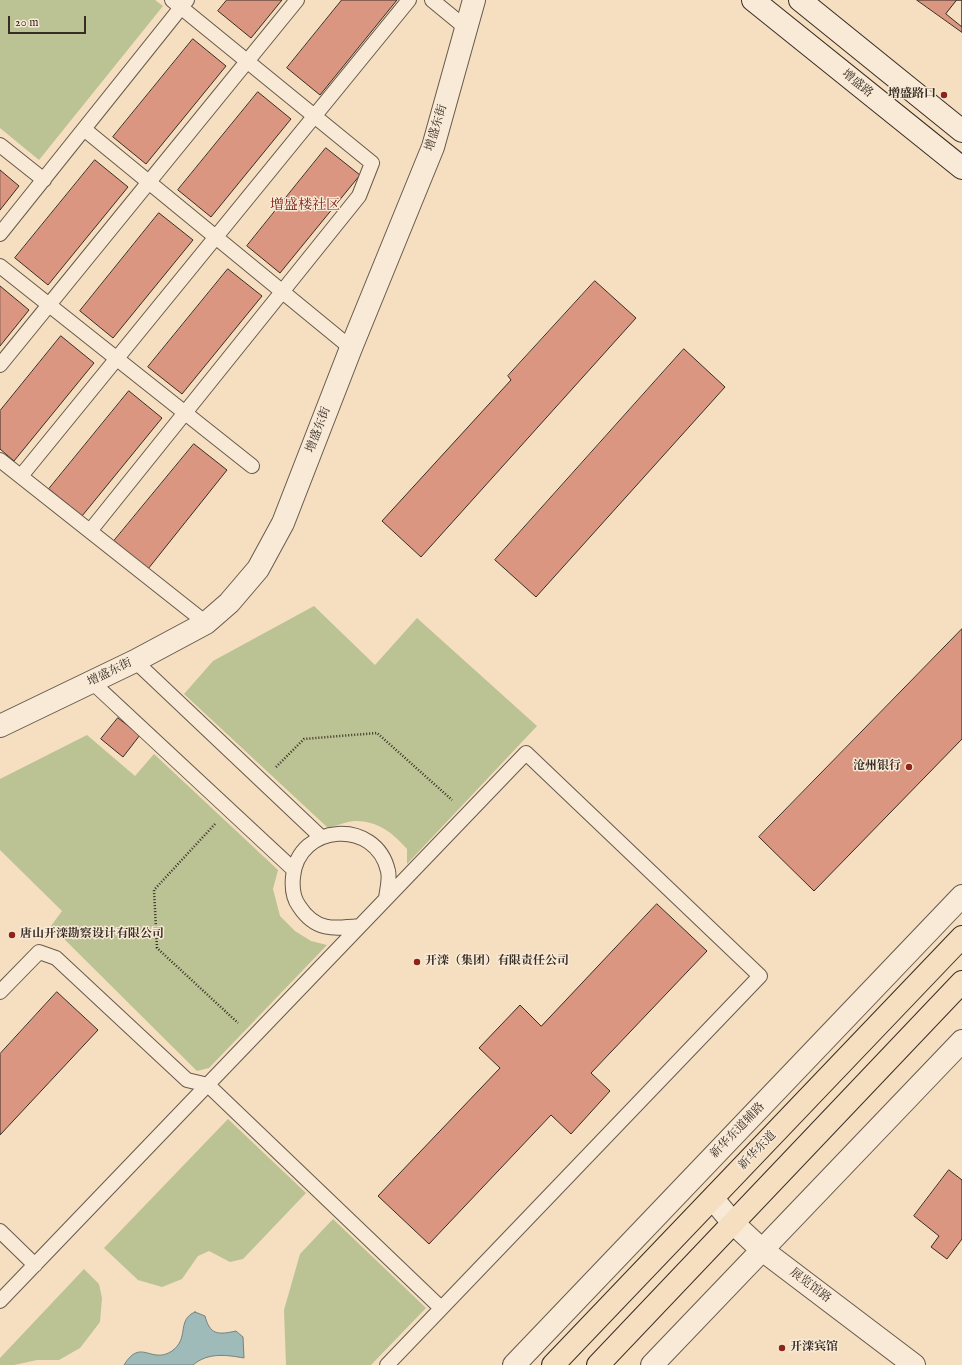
<!DOCTYPE html>
<meta charset="utf-8">
<style>
body{margin:0}
#map{position:relative;width:962px;height:1365px;overflow:hidden;background:#f5dfc0;font-family:"IM FELL English",serif}
canvas{display:block}
.scale{position:absolute;left:8px;top:16px;width:78px;height:18px;box-sizing:border-box;border:2px solid #382d25;border-top:0;padding-left:5px;font-size:12px;line-height:14px;white-space:nowrap;color:#382d25;-webkit-text-stroke:3px #f8ead6;paint-order:stroke}
</style>
<div id="map">
<canvas width="962" height="1365"></canvas>
<div class="scale">20 m</div>
</div>
<script>
const context = document.querySelector('canvas').getContext('2d');
context.lineJoin = 'round';
function fill(path, color) { context.fillStyle = color; context.fill(path, 'evenodd'); }
function strokePath(path, color, width, dash) { context.strokeStyle = color; context.lineWidth = width; context.lineCap = dash ? 'butt' : 'round'; context.setLineDash(dash || []); context.stroke(path); }
function write(font, color, halo, rows, align = 'center') {
  context.font = font + ' "IM FELL English","Noto Serif SC",serif'; context.lineWidth = 3; context.setLineDash([]); context.textBaseline = 'middle'; context.strokeStyle = halo; context.fillStyle = color; for (const [text, x, y, turn = 0] of rows) {
    context.save(); context.translate(x, y); context.rotate((+turn || 0) * Math.PI / 180); context.textAlign = isNaN(turn) ? turn : align; if (halo) context.strokeText(text, 0, 0); context.fillText(text, 0, 0); context.restore();
  }
}
fill(new Path2D(`
 M0 0H155L163 6 39 160 0 128Z
 M314 606 375 665 417 618 537 726 407 864V849C393 833 378 821 356 821 347 821 336 826 328 828L184 694 213 661Z
 M87 735 135 776 154 754 278 870 273 889 280 916 295 931 311 941 327 945 209 1068 197 1071 51 926 62 911 0 850V779Z
 M228 1119 306 1193 243 1259 230 1262 209 1251 198 1256 182 1279 162 1287 138 1280 104 1248Z
 M333 1219 426 1308 371 1365H286L284 1310 300 1254Z
 M84 1269 99 1284 102 1298 100 1322 80 1348 59 1360H37L14 1365H0V1358Z`), '#bbc293');
const water = new Path2D(`
 M195 1312 205 1316C210 1335 218 1335 236 1331L243 1337 244 1358C227 1355 208 1352 193 1365H124C141 1337 151 1365 172 1351 190 1338 176 1320 195 1312Z`);
fill(water, '#9ebbb9');
strokePath(water, '#75827e', 1);
const building = new Path2D(`
 M227 0H282L251 38 218 11Z
 M342 0H397L320 95 287 68Z
 M917 0H962V32Z
 M957 0H962V27L946 14Z
 M193 39 226 66 146 164 113 137Z
 M258 92 291 119 211 217 178 190Z
 M326 148 360 175 280 273 247 246Z
 M95 160 128 187 48 285 15 258Z
 M0 170 19 186 0 210Z
 M159 213 193 240 113 338 80 311Z
 M228 269 262 296 182 394 148 367Z
 M595 281 636 318 421 557 382 521 511 380 508 376Z
 M0 286 29 310 0 346Z
 M61 336 94 363 14 461 0 449V411Z
 M684 349 725 387 536 597 495 560Z
 M129 391 162 418 82 516 49 489Z
 M194 444 227 470 148 569 114 541Z
 M962 629V739L814 891 759 837Z
 M118 718 140 735 123 757 101 739Z
 M657 904 707 951 591 1073 610 1091 571 1134 551 1115 429 1244 378 1196 500 1068 479 1048 520 1005 541 1026Z
 M57 992 98 1030 0 1135V1054Z
 M949 1170 962 1180V1239L947 1259 931 1247 939 1236 914 1216Z`);
fill(building, '#da9681');
strokePath(building, '#382d25', 1);
const service = new Path2D(`
 M432 0 466 28
 M84 129 351 348
 M0 145 44 180
 M0 234 187 0
 M0 266 252 466
 M0 365 297 0
 M0 460 206 623
 M21 476 409 0
 M90 531 359 196 372 163 172 0
 M135 661 321 837
 M92 682 293 869
 M360 926C333 929 315 931 299 906 293 898 292 887 293 877 298 823 376 818 388 871 390 879 387 890 386 898
 M0 992 39 952 56 958 187 1080 208 1085 441 1308
 M0 1231 35 1265
 M0 1301 526 753 760 976 387 1365`);
const minor = new Path2D(`
 M0 726 135 661 206 623 229 603 258 569 283 523 351 348 433 147 474 0
 M514 1365 962 896
 M652 1365 962 1041`);
const tertiary = new Path2D(`
 M713 1199 733 1223 761 1249 914 1365`);
const secondary = new Path2D(`
 M753 0 962 168
 M800 0 962 131`);
const primary = new Path2D(`
 M553 1365 962 937
 M598 1365 962 982`);
strokePath(service, '#675a4c', 16);
strokePath(minor, '#675a4c', 24);
strokePath(tertiary, '#675a4c', 24);
strokePath(secondary, '#382d25', 24);
strokePath(primary, '#382d25', 24);
strokePath(new Path2D(`
 M276 767 304 739 377 733 452 800
 M215 824 154 890 157 948 238 1023`), '#382d25', 2.5, [1, 2]);
strokePath(service, '#f8ead6', 14);
strokePath(minor, '#f8ead6', 22);
strokePath(tertiary, '#f8ead6', 22);
strokePath(secondary, '#f8ead6', 22);
strokePath(primary, '#f5dfc0', 22);
for (const [x, y, r, color] of [
 [944,95,4,"#8f2418"],
 [909,767,4,"#8f2418"],
 [12,935,4,"#8f2418"],
 [417,962,4,"#8f2418"],
 [782,1348,4,"#8f2418"]
]) { const dot = new Path2D(); dot.arc(x, y, r, 0, 2 * Math.PI); context.fillStyle = color; context.fill(dot); strokePath(dot, '#f8ead6', 1.5); }
write('12px', '#382d25', '#f8ead6', [
 ["增盛路",857,84,39],
 ["增盛东街",437,128,-73],
 ["增盛东街",319,430,-69],
 ["增盛东街",110,673,-26],
 ["新华东道辅路",738,1131,-46],
 ["新华东道",758,1151,-46],
 ["展览馆路",810,1286,37]
]);
write('bold 12px', '#382d25', '#f8ead6', [
 ["增盛路口",936,95,"right"],
 ["沧州银行",901,767,"right"],
 ["唐山开滦勘察设计有限公司",20,935],
 ["开滦（集团）有限责任公司",425,962],
 ["开滦宾馆",790,1348]
], 'left');
write('14px', '#7a1f14', '#f8ead6', [
 ["增盛楼社区",305,206]
]);
</script>
